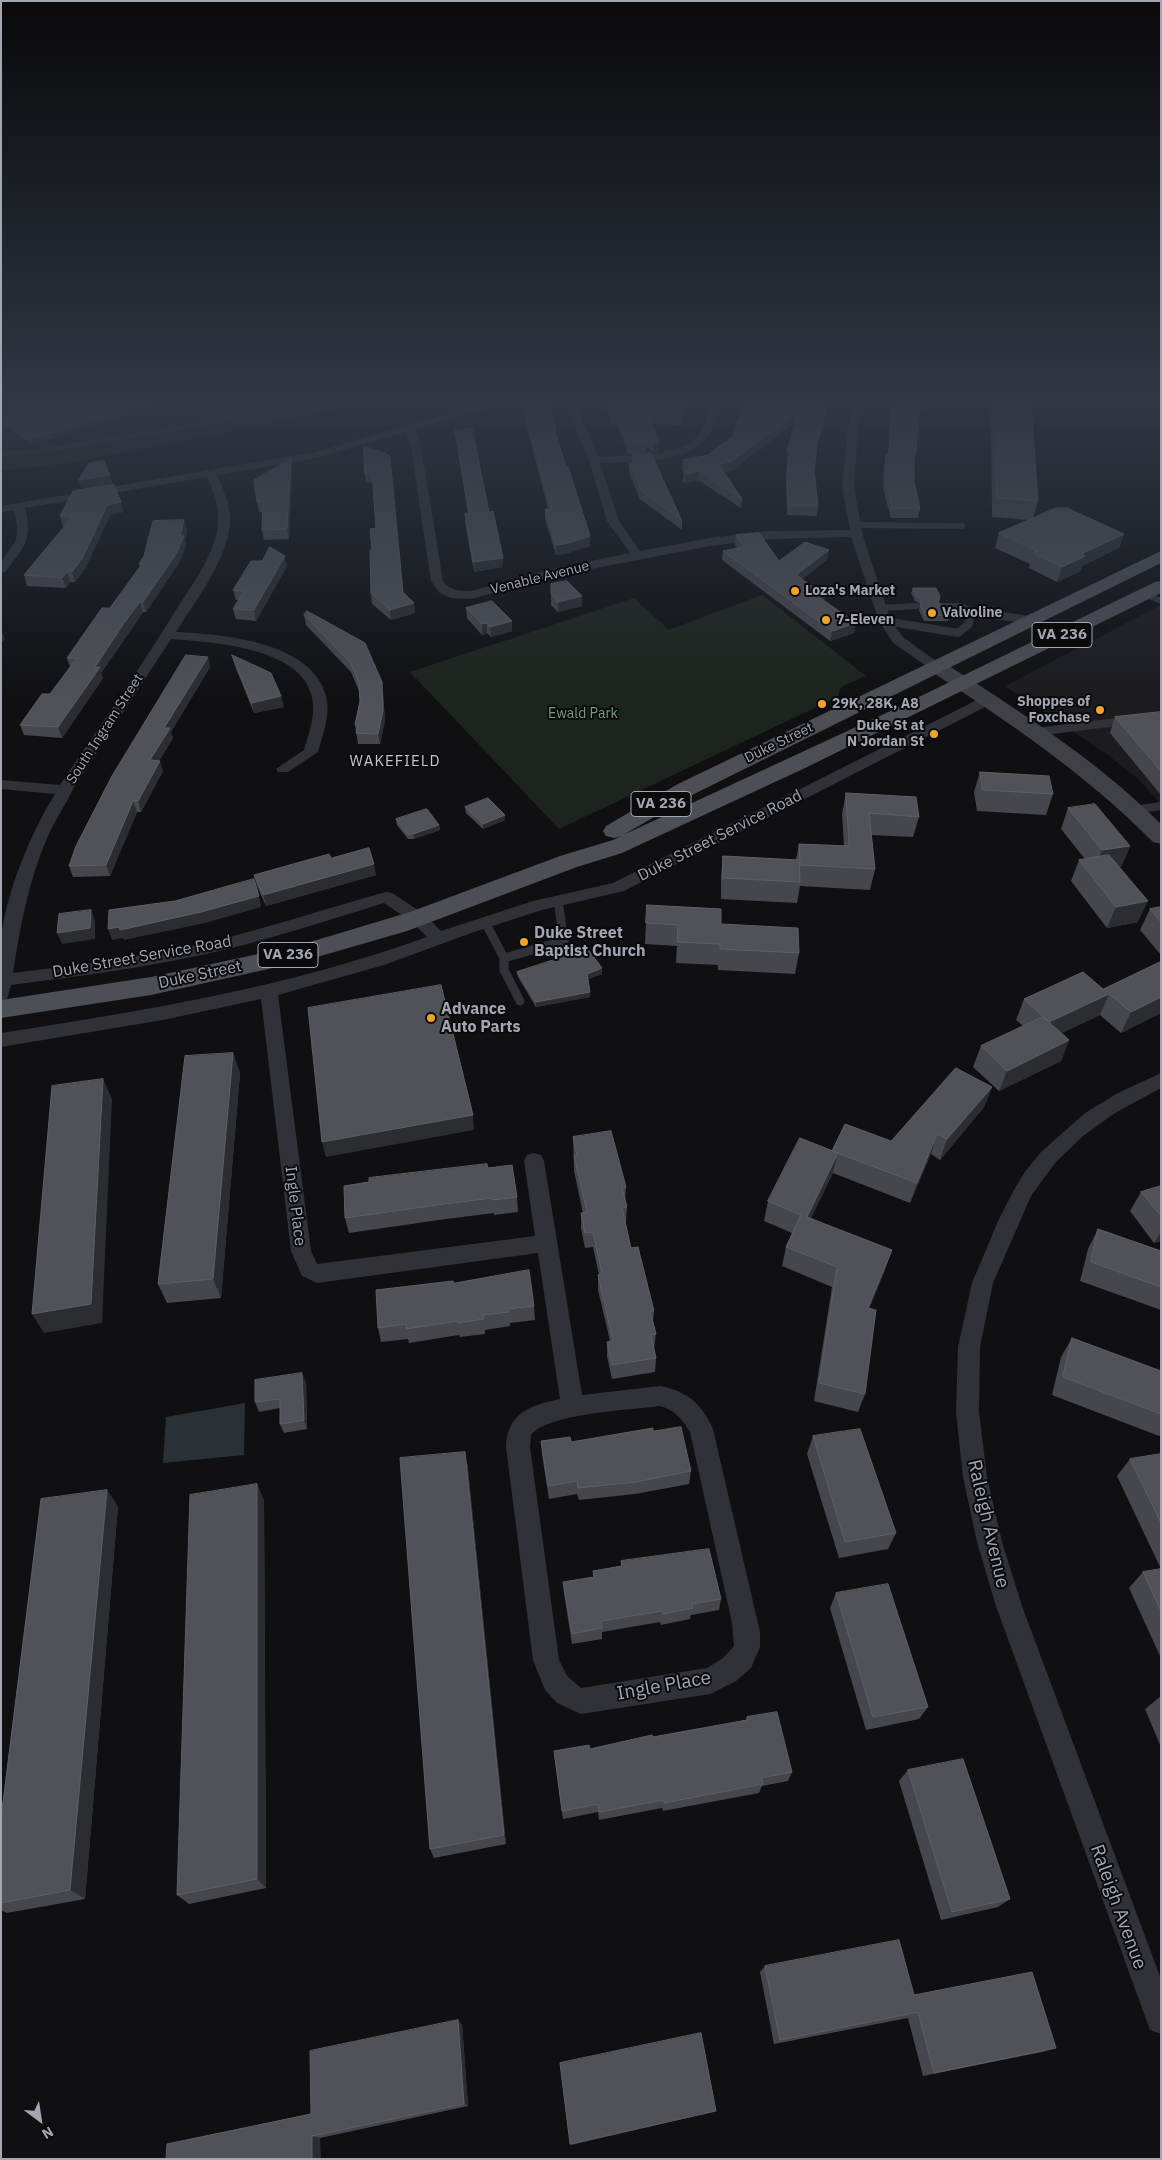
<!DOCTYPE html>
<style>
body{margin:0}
#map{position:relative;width:1162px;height:2160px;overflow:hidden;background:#101012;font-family:"IBM Plex Sans",sans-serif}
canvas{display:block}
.frame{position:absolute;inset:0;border:2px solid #a2a7b2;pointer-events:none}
.north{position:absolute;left:15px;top:2095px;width:50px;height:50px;-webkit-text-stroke:4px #0b0b0d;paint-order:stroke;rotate:149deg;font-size:14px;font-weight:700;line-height:20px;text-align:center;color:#a2a7b2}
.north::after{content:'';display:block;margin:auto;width:18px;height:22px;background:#a2a7b2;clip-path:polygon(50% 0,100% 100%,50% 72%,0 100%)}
</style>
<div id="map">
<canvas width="1162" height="2160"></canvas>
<div class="frame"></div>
<div class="north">N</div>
</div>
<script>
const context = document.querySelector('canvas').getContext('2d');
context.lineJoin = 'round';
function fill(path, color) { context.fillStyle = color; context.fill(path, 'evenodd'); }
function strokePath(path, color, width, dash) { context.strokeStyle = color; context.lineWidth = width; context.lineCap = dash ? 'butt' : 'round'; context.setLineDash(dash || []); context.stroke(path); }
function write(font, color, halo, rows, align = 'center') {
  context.font = font + ' "IBM Plex Sans",sans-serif'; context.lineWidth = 4; context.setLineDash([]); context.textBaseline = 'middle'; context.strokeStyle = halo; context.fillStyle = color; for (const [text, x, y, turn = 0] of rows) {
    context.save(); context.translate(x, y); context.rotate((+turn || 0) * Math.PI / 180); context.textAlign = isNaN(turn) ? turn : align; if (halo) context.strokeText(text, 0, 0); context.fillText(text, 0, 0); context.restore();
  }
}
fill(new Path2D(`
 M1 404H270L161 429 40 449 1 452Z
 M1161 605V804L1139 780 1109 756 1005 686Z`), '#1c1c1f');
fill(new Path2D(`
 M270 404H351L309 416 69 463 1 471V452C92 444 181 425 270 404Z
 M762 595 866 676 845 685 840 689 838 697 559 829 410 672 634 598 669 630Z`), '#1d241d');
fill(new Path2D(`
 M245 1403 244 1455 163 1463 166 1417Z`), '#293137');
strokePath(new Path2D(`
 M1 454 33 452 204 424 277 404`), '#293137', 4.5);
strokePath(new Path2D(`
 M7 404 17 411
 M855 525 962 526
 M1145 594 1161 601
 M941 606H960L975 612
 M881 608 917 606`), '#313237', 6);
strokePath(new Path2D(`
 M969 611 1030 620
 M885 621 958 633 969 624 970 611
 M1036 732 1125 721
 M1134 810 1161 806`), '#313237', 8);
strokePath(new Path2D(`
 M485 922 504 958 564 941 558 901
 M504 958V970L520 1001`), '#313237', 9);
fill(new Path2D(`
 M480 404H496L495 406 415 429 421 447 443 581C451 591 458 591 471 591L553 569 630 553 607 521 589 460 566 404H576L598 457C625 455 684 458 700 433 706 424 707 413 711 404H721C716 415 715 427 708 437 689 464 630 462 600 463L619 521 640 551 710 538 769 531 850 530 842 487 848 428 850 417 857 404H867L860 417 858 428 854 487 862 533 891 621 903 637 943 666 941 669H931L893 643 879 621 851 537 769 539 710 546 555 576 471 599 451 598 440 593 431 581 411 447 406 432 316 458 217 475C223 488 229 502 230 516 232 554 196 600 176 632 220 634 312 641 326 696 331 714 323 734 318 752L288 772H278L276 769 304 750C309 733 316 715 312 697 302 647 211 642 171 639L73 789C66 804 55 820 48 836 29 879 20 926 13 973 83 964 154 956 222 939 277 925 331 907 386 892L392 893 424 914 441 931 533 901 613 883 983 697H993L995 700 993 703 624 891 542 910 474 932 384 965 278 995 311 1251 317 1264 535 1236 524 1161 527 1155 534 1153 541 1155 544 1161 582 1395 660 1386C687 1391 702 1404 713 1429L760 1632V1647L751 1668 736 1681 710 1694 581 1714 557 1703 545 1690 533 1660 506 1447C507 1413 531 1405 560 1399L538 1253 317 1283 302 1276 291 1251 261 999 163 1020 1 1047V1033C148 1010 286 988 427 937L412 922 384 903C329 920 274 938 219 951 150 967 81 976 11 985L7 999 1 1001C1 981 0 960 1 940 5 895 31 832 55 794L1 789V780L60 785C99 727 140 669 176 610 191 586 209 563 216 536 222 515 216 496 207 477L25 508C33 539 24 548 5 572L1 573C1 552 10 555 16 539 19 530 16 520 14 510L1 512V506L315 452ZM660 1406C675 1410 682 1419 690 1432L732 1623 734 1646 723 1658 707 1668 581 1688 567 1676 559 1660 530 1447 531 1435C549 1413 631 1410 660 1406Z
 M1161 1073V1088L1115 1113 1083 1136 1055 1163 1031 1196 993 1283 980 1347 979 1412 987 1477 1002 1542 1022 1606 1161 1979V2034L1150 2030 1146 2019 996 1606 977 1542 963 1477 956 1412 958 1347 972 1283 999 1219 1014 1190 1024 1173 1041 1152 1085 1113 1118 1093Z`), '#313237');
fill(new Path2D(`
 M936 660 943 662C1019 711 1096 759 1161 824V844L1153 842C1086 774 1008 722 929 670L926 666 929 662Z`), '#3f4147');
fill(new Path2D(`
 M1161 551V563L694 794 623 835 884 714 1155 582 1161 581V593L803 769 622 853 577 867 407 931 300 962 151 995 1 1018V1000L151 977 300 945 410 912 560 856 613 840 621 836 614 838 606 836 603 831 606 826 678 784Z`), '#4d4f56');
fill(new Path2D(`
 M1 404 13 411 19 410 20 407 16 404H168L31 444 1 422Z
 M521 404H549L556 428V436L590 536V546L565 554 556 555 545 519V509H548Z
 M604 404H688L687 409 681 426 652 423 659 441V451L654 452 646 447V452L628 454 617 424 612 425Z
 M744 404H828L819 440 818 439 814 470 818 506 817 516 787 515 786 479 788 460 786 461 794 423 733 470 724 472 742 499 741 508 698 480 685 484 683 481 684 471 682 470 683 460 708 455 732 437Z
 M892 404H928L919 411 916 453 914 462V481L920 509 918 518H891L883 489 885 464 886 454H888Z
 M991 404H1031L1038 501 1033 518 1124 534 1119 548 1082 566 1081 571 1057 582 1029 568 1030 564 995 548 999 533 1029 520 992 517Z
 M455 431 489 512 503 558V567L474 572 465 522V513H468L456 440Z
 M386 453 403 592 415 613 391 620 372 604 371 593 372 550 376 528 373 482 366 483 365 473Z
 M632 454 682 521V530L640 499 629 473V463H632Z
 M292 469 289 539 264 540 262 530 263 512H259L257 502Z
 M110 475 113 485 121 502 123 512 110 515 85 569 75 582H70L66 588 27 586 24 575 65 526H63L60 516 82 490 79 480Z
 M187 530 185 539 186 546 178 564 146 612H143L128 634 101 673 103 678 62 738 24 735 20 725 50 694 70 667 67 658 110 608 140 567 139 564Z
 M736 535 779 561 827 560 802 579 825 596 824 601 856 623 854 633 830 641 722 560 723 551 737 548 735 545Z
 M287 566 256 621 236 619 233 609 239 600H236L233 590Z
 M551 584 582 596V606L558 612 551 605Z
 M913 588 938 603 949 615 948 621H924L919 610 921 604 915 601 911 593Z
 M466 608 512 621V631L491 637 487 633 482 635 467 618Z
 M304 615 383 692 385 721 380 744H358L355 725 360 701 359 691 351 672 306 625Z
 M232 655 284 707 254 713 235 666Z
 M208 657 210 667 171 732 173 738 159 761 163 771 141 812H137L110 876 73 877 69 866Z
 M1161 712V795L1110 733 1115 717Z
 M980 772 1053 794 1046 815 977 811 974 792Z
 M846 793 919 817 913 837 871 835 875 869 870 890 800 886 797 903 721 899V877L723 856 796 860 799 844 844 846 842 814Z
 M465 807 505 815V820L483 829 466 813Z
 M1068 808 1130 846 1121 867H1119L1138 922 1107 928 1071 881 1079 860 1085 859 1061 829Z
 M396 819 439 825 440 830 414 839H408L397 825Z
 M331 858 376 875 266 906 257 886 254 875Z
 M1161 907V955L1140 930 1150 909Z
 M646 923 721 924 799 953 795 974 718 970V965L676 963 677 946 645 944Z
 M1161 962V1013L1121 1033 1100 1015 1062 1033 1069 1040 1061 1061 999 1091 973 1067 981 1046 1023 1026 1016 1020 1024 999 1103 989Z
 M517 972 602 974 588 979 590 992V997L536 1007 518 977Z
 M233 1053 240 1073 221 1298 167 1303 158 1284Z
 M992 1087 984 1107 940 1160 931 1154 910 1203 833 1173 811 1218 885 1270 869 1308 865 1394 858 1412 814 1401 832 1287 782 1266 786 1247 792 1233 764 1221 768 1201 832 1151 891 1141Z
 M573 1137 626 1187 625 1201 627 1207 626 1222 625 1223 631 1248 654 1311 653 1322 656 1334 654 1348 656 1358 655 1372 612 1379 607 1356V1342L610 1341 598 1290V1275H599L593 1247 585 1248 581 1228V1213H583L574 1171Z
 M488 1168 517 1197 518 1212 494 1215V1213L446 1219 349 1233 345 1218Z
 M1161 1186V1241L1154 1243 1130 1211 1141 1192Z
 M1098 1229 1161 1251V1310L1080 1281 1088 1249Z
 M454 1283 534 1306 535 1320 510 1323V1326L485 1330V1334L460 1337 459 1335 409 1343 408 1339 381 1342 378 1328Z
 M1072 1338 1161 1371V1434L1159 1436 1052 1395 1061 1357Z
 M306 1382 307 1429 284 1433 280 1424V1408L259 1412 255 1402Z
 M653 1431 691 1471 689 1484 635 1494 579 1500 577 1494 549 1499 542 1454 541 1441 571 1442Z
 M813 1436 896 1533 888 1549 839 1558 807 1454Z
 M465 1452 468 1469 506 1844 434 1858 430 1849Z
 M1161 1454V1658L1129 1588 1143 1572 1161 1569 1117 1476 1130 1459Z
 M257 1484 264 1501 266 1888 189 1904 177 1895Z
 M118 1506 85 1899 7 1913 1 1910V1818Z
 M621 1561 721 1599 719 1610 691 1615 690 1619 661 1625 660 1622 602 1632V1639L572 1644 564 1593 563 1582 593 1577V1571L621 1566Z
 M836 1593 928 1707 919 1719 866 1730 830 1608Z
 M1161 1696V1747L1145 1709Z
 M747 1717 792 1772 788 1781 762 1786 759 1793 663 1811 662 1808 599 1820 598 1812 563 1819 554 1751 590 1749 746 1720Z
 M908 1770 1010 1899 998 1907 941 1920 899 1781Z
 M765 1966 914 1995 1056 2048 1042 2052 923 2076 908 2018 774 2044 760 1972Z
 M458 2020 462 2025 468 2106 320 2138 167 2144 311 2114Z
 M716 2111 712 2112 571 2145 570 2144Z`), '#46474d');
fill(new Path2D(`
 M151 404H168L31 444 30 439Z
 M686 404H688L687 409 681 426V416Z
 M827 404H828L819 440 820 430Z
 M919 404H928L918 412Z
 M797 413 796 422 733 470 718 474 719 465Z
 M659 441V451L654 452V442Z
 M790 451 788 460 786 461 787 452Z
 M291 459 292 469 289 539 287 529Z
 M699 471 698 480 685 484V475Z
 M110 475 113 485 82 490 79 480Z
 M121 502 123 512 110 515 85 569 75 582 72 572 107 505Z
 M184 520 187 530 185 539 186 546 178 564 146 612 143 602 180 536Z
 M1124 534 1119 548 1082 566 1081 571 1057 582 1062 567 1081 554Z
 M590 536V546L565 554 556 555V545Z
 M829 550 827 560 794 584 796 575Z
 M285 556 287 566 256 621 254 610Z
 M503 558V567L474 572 473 562Z
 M67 572 70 582 66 588 62 578Z
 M582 596V606L558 612V602Z
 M825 596 823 606 819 597Z
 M140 602 143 612 101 673 103 678 62 738 58 727 95 667 124 623Z
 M414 603 415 613 391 620 390 610Z
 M512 621V631L491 637 490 627Z
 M487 623V633L482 635V624Z
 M856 623 854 633 830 641 832 631Z
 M1 630 5 639 1 643Z
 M208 657 210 667 171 732 173 738 153 771 150 760 164 728Z
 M382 682 385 721 380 744 378 734Z
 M281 696 284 707 254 713 252 703Z
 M160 761 163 771 141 812 138 801Z
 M133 801 137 812 110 876 106 865Z
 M505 815V820L483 829V824Z
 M439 825 440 830 414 839 413 834Z
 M1130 846 1121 867 1094 871 1102 850Z
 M374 864 376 875 266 906 263 895Z
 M259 896 261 907 205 923 124 940 123 938 112 940 108 929Z
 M1148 901 1138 922 1107 928 1116 907Z
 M91 910 95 921V939L62 944 57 933Z
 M602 968V974L587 979V974Z
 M590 992V997L536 1007V1002Z
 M1109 994 1100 1015 1041 1043 1049 1022Z
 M1161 997V1013L1121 1033 1131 1012Z
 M1069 1040 1061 1061 999 1091 1007 1071Z
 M233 1053 240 1073 221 1298 213 1279Z
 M103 1079 112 1099 102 1323 44 1333 32 1314Z
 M992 1087 984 1107 940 1160 947 1139Z
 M473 1115 474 1130 326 1157 322 1142Z
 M937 1134 931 1154 910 1203 917 1183Z
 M838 1153 833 1173 802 1236 807 1217Z
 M1161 1232V1241L1154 1243Z
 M892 1250 885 1270 862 1327 868 1308Z
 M302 1373 306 1382 307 1429 304 1420Z
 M465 1452 468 1469 506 1844 504 1835Z
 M257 1484 264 1501 266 1888 257 1879Z
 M107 1490 118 1506 85 1899 70 1890Z
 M458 2020 462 2025 468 2106 464 2104Z
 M312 2136 320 2138 321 2159H312Z`), '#2c2d31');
const building = new Path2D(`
 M1 404H3L13 411 19 410 20 406 19 404H151L30 439 1 418Z
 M523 404H549L556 428H554L566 467 568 466 590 536 565 544 556 545 545 509H551Z
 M608 404H686L681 416 648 414 659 441 654 442 643 435 647 443 628 444 617 415H612Z
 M744 404H827L820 430H819L814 470 818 506H788L787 470 790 451 787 452 797 413 734 460 719 465 742 499 699 471 685 475 684 472 692 466 683 460 708 455 732 437Z
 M892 404H919L916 453 914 452V481L920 509 892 508 884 479 886 454H889Z
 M996 404H1031L1038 501 997 498Z
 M472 428 489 512 493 511 503 558 473 562 465 513H469L455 431Z
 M364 447 386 453 390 457 403 592 414 603 390 610 371 593 370 550H372L370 529 376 528 372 473H365Z
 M651 453 682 521 641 490 629 463H636L632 454Z
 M291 459 287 529 262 530 263 502H257L254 480Z
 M104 461 110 475 79 480 89 463Z
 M114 485 121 502 107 505 82 559 72 572H67L62 578 24 575 73 516H60L73 491Z
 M1056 508H1067L1124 534 1081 554 1085 556 1062 567 1033 553 1037 551 999 533Z
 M184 520 180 536H184L176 554 143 602H140L124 623 95 667H100L58 727 20 725 42 694H50L77 658H67L102 608H110L142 564H139L144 556 153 521Z
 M759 533 779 561 805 542 829 550 796 575 825 596 819 597 856 623 832 631 723 551 744 547 736 535Z
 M270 547 285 556 254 610 233 609 244 591 233 590 251 561H262Z
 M567 581 582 596 558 602 551 594V584Z
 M913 588H936L940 596 938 603 944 606 949 615 925 616 920 605 922 599 916 596Z
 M492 601 512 621 490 627 487 623 482 624 466 608Z
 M307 611 365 643 382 682 383 710 378 734 356 733 358 725H355L360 701 359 683 350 662 304 615Z
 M186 655 208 657 164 728H170L150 760 160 761 138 801H133L106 865 69 866 76 846 112 776Z
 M232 655 271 673 281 696 252 703Z
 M1161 712V771L1115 717Z
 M980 772 1049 776 1053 794 983 790Z
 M846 793 916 797 919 817 869 813 875 869 800 865 799 844 849 846Z
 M488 798 505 815 483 824 465 807Z
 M1095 804 1130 846 1102 850 1068 808Z
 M427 809 439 825 413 834H407L396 819Z
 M369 848 374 864 263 895 254 875 329 854 331 858Z
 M1109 855 1148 901 1116 907 1079 860Z
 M723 856 799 860 800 882 723 878Z
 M254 879 259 896 201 912 120 930 119 927 108 929 109 910 175 901Z
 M647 905 721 909V924L798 928 799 953 720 949V944L677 942 678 925 646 923Z
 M1161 907V922L1150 909Z
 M91 910 90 928 57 933 59 914Z
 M588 949 602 968 587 974 590 992 536 1002 517 972Z
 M1160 962H1161V997L1131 1012 1109 994 1049 1022 1024 999 1083 972 1103 989Z
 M441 985 473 1115 322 1142 308 1008Z
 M1043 1017 1069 1040 1007 1071 981 1046Z
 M233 1053 213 1279 158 1284 185 1056Z
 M956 1068 992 1087 947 1139 937 1134 917 1183 832 1151 845 1124 891 1141Z
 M103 1079 91 1304 32 1314 52 1086Z
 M611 1131 626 1187 622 1188 627 1207 622 1208 631 1248 638 1247 654 1311H650L656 1334 651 1335 656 1358 612 1365 607 1342 613 1341 598 1275 602 1274 593 1232 585 1233 581 1213 587 1212 574 1155H577L573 1137Z
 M800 1138 838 1153 807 1217 892 1250 868 1308 876 1310 865 1394 819 1383 837 1267 786 1247 801 1215 768 1201Z
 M487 1164 488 1168 512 1165 517 1197 492 1200V1198L444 1204 345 1218 344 1186 369 1182V1178Z
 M1161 1186V1216L1141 1192Z
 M1098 1229 1161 1251V1287L1091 1262Z
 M529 1270 534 1306 508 1309 509 1312 483 1315 484 1319 458 1323 457 1321 406 1329V1324L378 1328 376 1290 453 1281 454 1283Z
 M1072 1338 1161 1371V1414L1063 1377Z
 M302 1373 304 1420 280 1424V1399L255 1402V1380Z
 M681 1427 691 1471 636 1482 578 1488 577 1481 548 1486 541 1441 570 1437 571 1442 653 1428V1431Z
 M860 1429 896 1533 845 1542 813 1436Z
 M465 1452 504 1835 430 1849 400 1458Z
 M1161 1454V1523L1130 1459Z
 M257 1484V1879L177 1895 190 1495Z
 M107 1490 70 1890 1 1903V1818L41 1499Z
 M709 1549 721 1599 692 1604 693 1608 663 1614 662 1611 601 1621 602 1628 572 1634 563 1582 594 1577 593 1571 622 1566 621 1561Z
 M1161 1569V1611L1143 1572Z
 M888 1584 928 1707 873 1717 836 1593Z
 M777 1712 792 1772 761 1778 763 1784 664 1803V1800L599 1812 598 1804 562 1811 554 1751 589 1745 590 1749 652 1735 653 1737 747 1720V1717Z
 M963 1759 1010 1899 952 1912 908 1770Z
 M899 1940 914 1995 1032 1972 1056 2048 934 2073 918 2012 780 2040 765 1966Z
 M458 2020 464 2104 312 2136V2159H166L167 2144 311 2114 310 2051Z
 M701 2033 716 2111 570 2144 560 2063Z`);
fill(building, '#505258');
strokePath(building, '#5d5f66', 1);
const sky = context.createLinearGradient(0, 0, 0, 706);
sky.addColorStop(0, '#09090a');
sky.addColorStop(0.57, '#313744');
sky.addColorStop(1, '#31374400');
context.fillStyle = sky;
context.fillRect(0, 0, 1162, 706);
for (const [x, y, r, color] of [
 [795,591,5,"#efa42b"],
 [932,613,5,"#efa42b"],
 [826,620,5,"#efa42b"],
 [822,704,5,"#efa42b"],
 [1100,710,5,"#efa42b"],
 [934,734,5,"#efa42b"],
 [524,942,5,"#efa42b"],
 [431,1018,5,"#efa42b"]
]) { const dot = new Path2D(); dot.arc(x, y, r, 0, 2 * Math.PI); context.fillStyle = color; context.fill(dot); strokePath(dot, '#0b0b0d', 2); }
write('14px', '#a2a7b2', '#0b0b0d', [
 ["Venable Avenue",540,578,-14],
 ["South Ingram Street",105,729,-57],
 ["Duke Street",779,743,-26]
]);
write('bold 14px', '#a2a7b2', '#0b0b0d', [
 ["Loza's Market",805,591],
 ["Valvoline",942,613],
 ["7-Eleven",836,620],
 ["Shoppes of",1090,702,"right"],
 ["Foxchase",1090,718,"right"],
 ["29K, 28K, A8",832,704],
 ["Duke St at",924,726,"right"],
 ["N Jordan St",924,742,"right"]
], 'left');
write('14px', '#789e79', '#0b0b0d', [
 ["Ewald Park",583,714]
]);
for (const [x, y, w] of [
 [1062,635,60],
 [661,804,60],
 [288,955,60]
]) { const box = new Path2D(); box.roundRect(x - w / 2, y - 12.5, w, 25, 4); context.fillStyle = '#0b0b0d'; context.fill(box); strokePath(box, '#a2a7b2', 1); }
write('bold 15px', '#a2a7b2', null, [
 ["VA 236",1062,635],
 ["VA 236",661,804],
 ["VA 236",288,955]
]);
context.letterSpacing = '1px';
write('15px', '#c2c6cf', '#0b0b0d', [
 ["WAKEFIELD",395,762]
]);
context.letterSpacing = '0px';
write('16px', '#a2a7b2', '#0b0b0d', [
 ["Duke Street Service Road",720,836,-27],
 ["Duke Street Service Road",142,957,-10],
 ["Duke Street",200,975,-12],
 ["Ingle Place",295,1206,83]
]);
write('bold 16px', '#a2a7b2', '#0b0b0d', [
 ["Duke Street",534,933],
 ["Baptist Church",534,951],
 ["Advance",441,1009],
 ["Auto Parts",441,1027]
], 'left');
write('19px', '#a2a7b2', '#0b0b0d', [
 ["Raleigh Avenue",988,1524,77],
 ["Ingle Place",664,1686,-10],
 ["Raleigh Avenue",1118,1907,70]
]);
</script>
